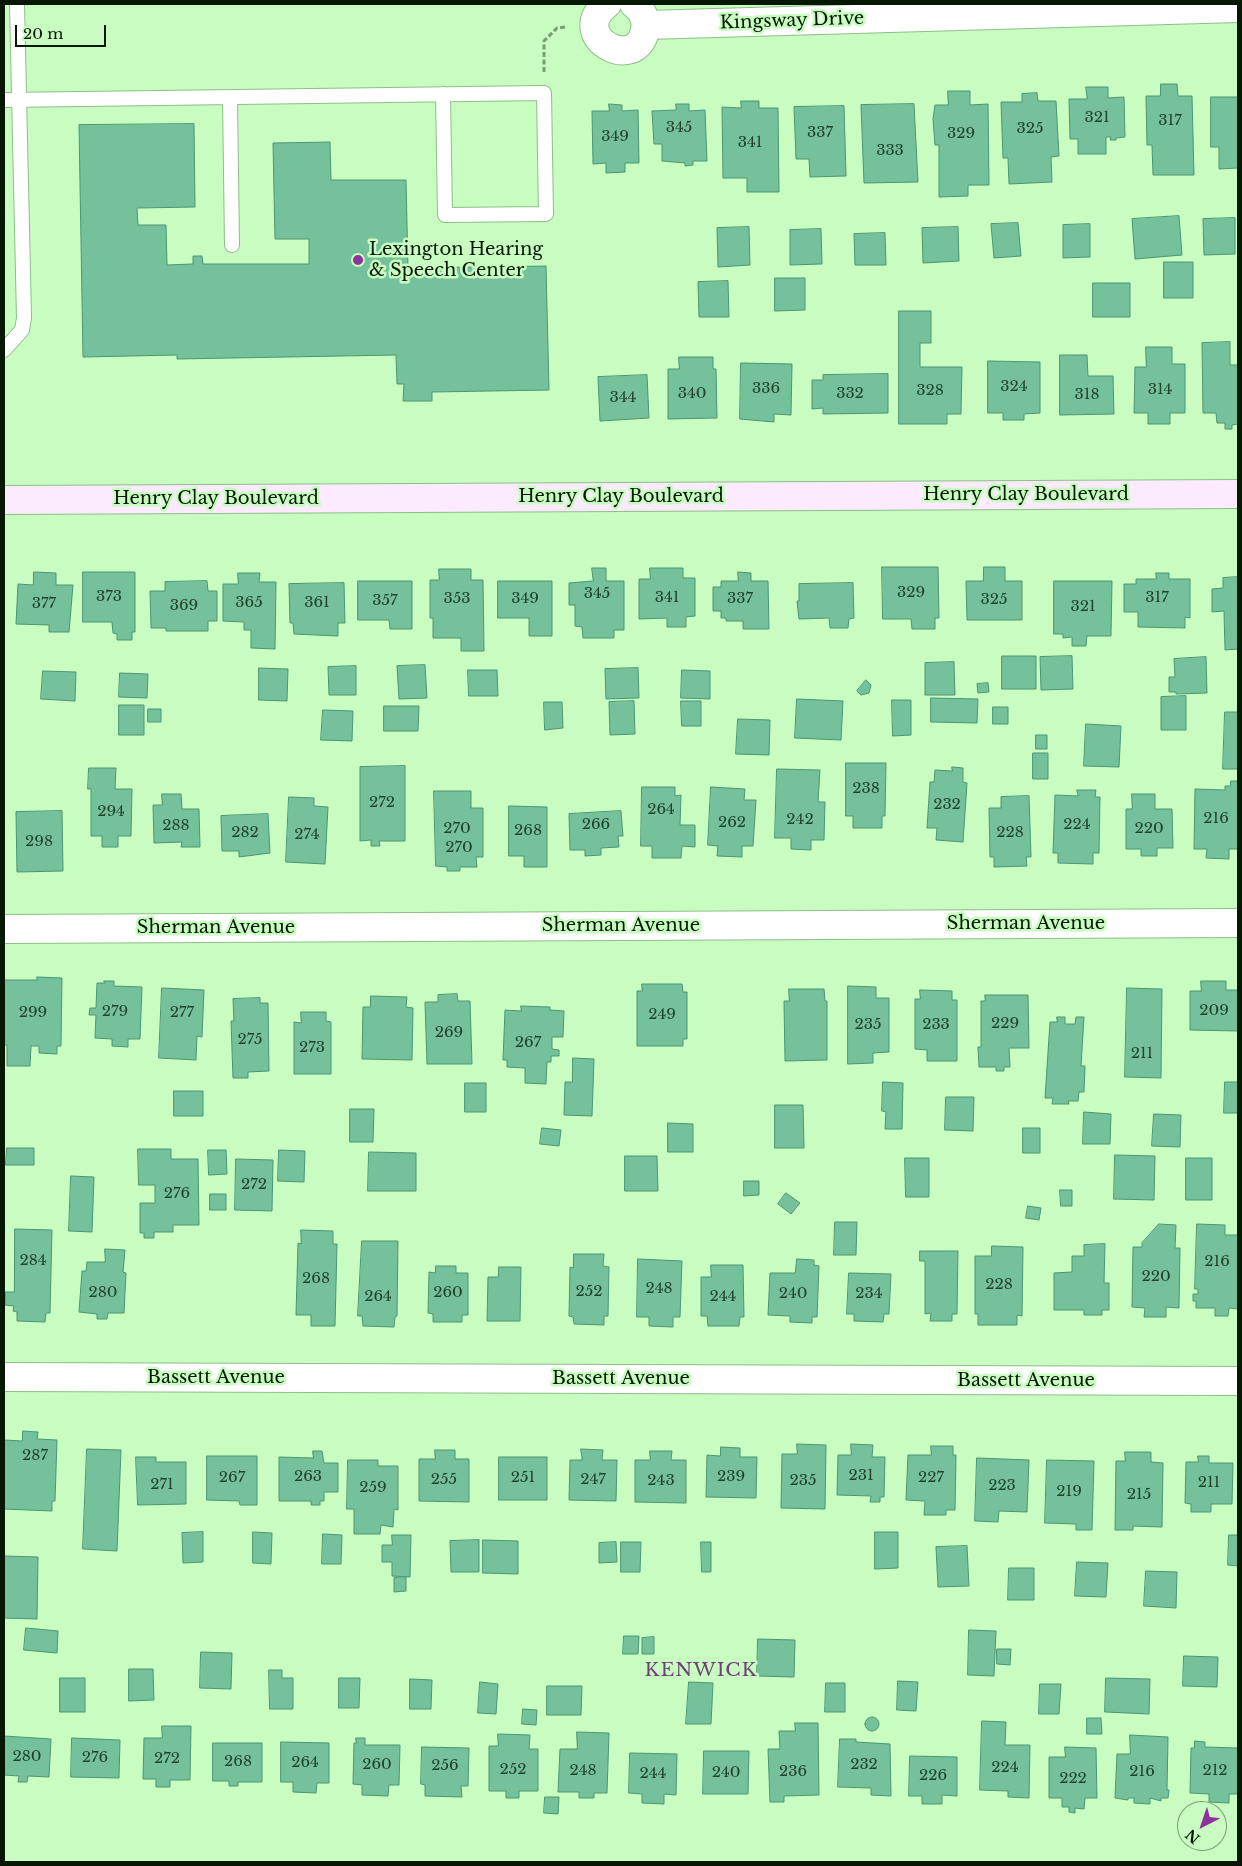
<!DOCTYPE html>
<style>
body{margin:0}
#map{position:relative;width:1242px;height:1866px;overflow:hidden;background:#c8fcc1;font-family:"Libre Baskerville",serif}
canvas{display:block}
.frame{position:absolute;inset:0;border:5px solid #061804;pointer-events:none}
.north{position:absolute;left:1177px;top:1801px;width:50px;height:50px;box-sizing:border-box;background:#c8fcc1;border:1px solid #7aa175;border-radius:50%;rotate:221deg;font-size:14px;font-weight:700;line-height:20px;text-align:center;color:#061804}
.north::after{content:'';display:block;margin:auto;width:18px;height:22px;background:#8e329c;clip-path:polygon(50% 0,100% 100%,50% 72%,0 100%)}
.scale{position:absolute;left:15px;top:25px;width:91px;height:22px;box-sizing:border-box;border:2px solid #061804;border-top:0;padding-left:6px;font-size:15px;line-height:18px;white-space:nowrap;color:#061804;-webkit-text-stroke:4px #c8fcc1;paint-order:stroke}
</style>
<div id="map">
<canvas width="1242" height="1866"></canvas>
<div class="frame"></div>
<div class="north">N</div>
<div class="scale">20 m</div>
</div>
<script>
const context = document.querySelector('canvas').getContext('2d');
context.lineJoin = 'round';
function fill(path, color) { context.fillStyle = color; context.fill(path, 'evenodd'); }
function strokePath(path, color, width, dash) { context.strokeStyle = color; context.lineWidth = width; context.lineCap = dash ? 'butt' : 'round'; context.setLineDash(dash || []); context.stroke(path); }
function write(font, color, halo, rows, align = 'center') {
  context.font = font + ' "Libre Baskerville",serif'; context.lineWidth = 5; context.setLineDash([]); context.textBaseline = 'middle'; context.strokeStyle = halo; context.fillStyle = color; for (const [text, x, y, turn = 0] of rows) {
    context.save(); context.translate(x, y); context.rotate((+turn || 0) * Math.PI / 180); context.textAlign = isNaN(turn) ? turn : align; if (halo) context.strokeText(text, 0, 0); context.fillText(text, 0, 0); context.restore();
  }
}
const building = new Path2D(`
 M1161 84H1177L1178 96H1192L1194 175H1153L1152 145H1147L1146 96H1160Z
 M1086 87H1108V98L1124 97 1125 137 1116 138V140H1110L1111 137H1106V154H1078V139H1070L1069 99H1087Z
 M948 91H970V105L988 104 989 185H968V196L939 197V145H935L933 119 935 105H948Z
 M1037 93 1038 101H1056L1059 156 1051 157 1052 182 1009 184 1008 158H1003L1001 102H1022V94Z
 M1211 97H1238V168L1219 169V147H1211Z
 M741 101H759V108H778L779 192H747V178H723L722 107 741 108Z
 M609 104 622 105V111L638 110 639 163H625V172L606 173V163L593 164 592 111H609Z
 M676 104H689V111L705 110 707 161H693V165L685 166V163L662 161V144H654L652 111 676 110Z
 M914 104 918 182 864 183 861 105Z
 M844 106 846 176 810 177 809 159H796L794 107Z
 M194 124 195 207 137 208 138 225H166L167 265 193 264V256H202L203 264H309V239H275L273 143 330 142 331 180H406L408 268 546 266 549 390 432 392V401H403L404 384H397L396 355 177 359V355L83 357 79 125Z
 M1179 216 1182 255 1135 259 1132 219Z
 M1235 218V254L1204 255 1203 219Z
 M1018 223 1021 256 994 258 991 224Z
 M1090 224V257L1063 258V225Z
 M749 227 750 265 718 267 717 228Z
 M958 227 959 261 923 263 922 228Z
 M821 229 822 264 790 265V230Z
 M885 233 886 265H855L854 234Z
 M1164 262H1193V298H1164Z
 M775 278H805V310L775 311Z
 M728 281 729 317H699L698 282Z
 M1093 283H1130V317H1093Z
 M899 311H931V343H920V367H962L961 414H947V424H899Z
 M1230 342V365H1238V424L1232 425V429H1225V423H1217L1216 413H1203L1202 343Z
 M1146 347H1172V364H1185V413H1170V424H1148V413H1134L1135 367H1146Z
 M1060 355H1087L1088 376H1113L1114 414 1060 415Z
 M679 357H713V369H716L717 418 668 419V369H679Z
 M988 361 1040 362V413L1024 414V420H1003V413H988Z
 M741 363 792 364 791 415 774 414V422L740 419Z
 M888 374V413L823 414V408L812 409V380H823V375Z
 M647 375 649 418 600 421 598 377Z
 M882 567H938L939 618H935V629H912L911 619H883Z
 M984 567H1005V581H1022V620H967L966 581H983Z
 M592 568H606V581H624V630H614V638H583L582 627 575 626V605H569V583L593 581Z
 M650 568H683V578H695V616L686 617V627H667V618L639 619V579H650Z
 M439 569H471V580H483L484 651H461V638H433V618H430V580H439Z
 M34 572 56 573V585H73L69 632H49V625L16 624 18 584 33 585Z
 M83 572H135V632H132V640H117V634L113 633 112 622H83Z
 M738 572 751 573V581H768L769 629H743V621H726V618H721V611H713V587H721V581H738Z
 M238 573H260L259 582H276L275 649 251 648V630H244V622L223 621V584H238Z
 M1156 573H1169V579H1190V618L1185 617V628L1138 627V612H1124V584H1136V579H1156Z
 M1238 577V649L1225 650 1224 611 1212 612V589L1223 588V578Z
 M207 581 208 591H217V621H208V631H166V628H151L150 591H165V582Z
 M358 581H412V629H390L389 620H358Z
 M498 581H552V636H529V618H498Z
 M1054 581H1112L1111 636H1087L1086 646H1072V637L1063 638V634H1054Z
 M344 583 345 623H338V636L294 634 293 623H290L289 584Z
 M853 583 854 618 849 619 848 628H830L829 618 799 619 797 601H799V584Z
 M1002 656H1036V689H1002Z
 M1072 656 1073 689 1041 690 1040 657Z
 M1206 657 1207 693 1176 694V692H1169V677H1175L1174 659Z
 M954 662 955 695H925V663Z
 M425 665 427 698 399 699 397 666Z
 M356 666V695H329L328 667Z
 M259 668 288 669 287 701 259 700Z
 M638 668 639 698 606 699 605 669Z
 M468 670H497L498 696H469Z
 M682 670 710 671V699L681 698Z
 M43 671 76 672 75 701 41 699Z
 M120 673 148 674 147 698 119 697Z
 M866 680 871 685 869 693 861 695 857 691Z
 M988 683 989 692 978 693 977 684Z
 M1186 696V730H1161V697Z
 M931 698 978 699 977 723 931 722Z
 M797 699 843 701 841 740 795 738Z
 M892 700H911V735L893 736Z
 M634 701 635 734 610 735 609 702Z
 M681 701H701V726H682Z
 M544 702H562L563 728 545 730Z
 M119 705H144V735H119Z
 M384 706H419L418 731H384Z
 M993 707H1008V724H993Z
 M148 709H161V722H148Z
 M323 710 353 711 352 741 321 740Z
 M1225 712H1238V769H1223Z
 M738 719 770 720 769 755 736 754Z
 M1086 724 1121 726 1119 767 1084 766Z
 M1036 735H1047V749H1036Z
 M1033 753H1048V779H1033Z
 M846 763H886L885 816H882V828H853V816H846Z
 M405 766V841H379L380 846H371V840L360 841V767Z
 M952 767 963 768V782L967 783 963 842 936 840 937 828H927L930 782H934L935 770 952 771Z
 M89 768H116L115 789H132L131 836H118V847H102V836H91V789H88Z
 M777 769 820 770 818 802H825L824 840H811V850L791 849V838H775Z
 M1231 781H1237L1238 788V849H1229V859L1206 858 1207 849H1194L1195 789 1225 790V786H1230Z
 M642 787H675V796L681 795 680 825H695V847L682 846 681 858H652V846H641Z
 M711 787 745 789 744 800H756L753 846H742V857L717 856 718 846 708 845Z
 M1077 790H1096L1095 797H1100L1099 853H1093V864L1058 863V853H1053L1055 795 1078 796Z
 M434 791H471V808H483V857H476L477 867H460V871H447V867L436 866Z
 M162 794H181L182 809H199L200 847H181L182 842 154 843 153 805H162Z
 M1132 794H1155V809H1172L1173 848H1157V856H1141V849H1126V809H1132Z
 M1029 796 1031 857H1026L1027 866 994 867V857H990L989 808H1001V797Z
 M289 797 314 798V806L328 807 325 864 286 862Z
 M509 806 547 807V867H524V856H509Z
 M62 811 63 871 17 872 16 812Z
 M621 811 623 836H618L619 847 601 848V855L585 856V850H570L569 814Z
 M268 814 270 853 239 857V851H222L221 816Z
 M37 977 62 978 61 1046H57V1054L39 1053V1046H31L30 1066H7V1045H4V980H37Z
 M104 981H114V986L142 987 140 1039H128V1047L112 1046V1039L95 1038 96 1015H89L90 1008H96L97 983H105Z
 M1201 981H1226V990H1238V1031L1190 1030V991H1201Z
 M642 984H682L683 992H687V1039H683V1046H637V991H642Z
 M848 986 876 987V998H889V1052L873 1053V1063L848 1064Z
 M162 988 204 990 202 1037 197 1036 196 1060 159 1058Z
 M1127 988 1162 989 1161 1078 1125 1077Z
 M789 989H824L825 1001H827V1060L785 1061 784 1001H789Z
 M920 990 952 991V1000H957V1061H927V1050L915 1049V999H920Z
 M457 994 458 1001H470L472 1064H427L425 1002H438V995Z
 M985 995H1028L1029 1048H1009L1010 1067H1004V1071H996V1067H979L978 1047H981V1001H985Z
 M371 996 407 997 406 1007 413 1008 412 1060 362 1059 363 1007H370Z
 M260 998V1003H268L269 1071 248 1072V1078H233L231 1021H234L233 999Z
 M521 1006 550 1007V1010L564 1011 563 1037H552V1049L559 1050V1056H551V1062H547L546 1084 525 1083V1068L507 1067V1060H503L505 1010 521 1011Z
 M301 1012H326V1021L331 1022V1074H294V1022L301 1023Z
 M1057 1017H1065V1024H1075L1076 1017H1084L1081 1066H1085L1084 1092H1079L1078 1101H1068L1069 1104H1052L1053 1098H1045L1050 1022H1057Z
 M573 1058 594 1059 592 1116 564 1115 565 1082H572Z
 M883 1082 903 1083 902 1129H885L886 1112 882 1111Z
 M1225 1082H1238V1113H1224Z
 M465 1083H486V1112H465Z
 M174 1091H203V1116H174Z
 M946 1097H974L973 1131 945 1130Z
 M775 1105H803L804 1148H775Z
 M350 1109H374L373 1142H350Z
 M1084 1112 1111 1114 1110 1144H1083Z
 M1154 1114 1181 1115 1180 1147 1152 1146Z
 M668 1123 693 1124V1152H668Z
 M542 1128 561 1130 559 1146 540 1144Z
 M1023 1128H1040V1153H1023Z
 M7 1148H34V1165H6Z
 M138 1149H171V1159H198L199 1225H173V1232H154V1238H144V1233H140V1203H155V1185H139Z
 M208 1150H226L227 1174 209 1175Z
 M279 1150 305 1151 304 1182 278 1181Z
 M369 1152 416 1153V1191H368Z
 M1115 1155 1155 1156 1154 1200 1114 1199Z
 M625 1156H657L658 1191H625Z
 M905 1158H929V1197H906Z
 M1186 1158H1212V1200H1186Z
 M236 1159 273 1160 272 1211 235 1210Z
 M71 1176 94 1177 92 1232 69 1231Z
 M744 1181H759V1195L744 1196Z
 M1060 1190H1072V1206H1061Z
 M786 1193 800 1203 791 1214 778 1204Z
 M210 1194H226V1210H210Z
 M1028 1206 1041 1208 1039 1220 1026 1218Z
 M835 1222H857L856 1255H834Z
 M1159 1224 1176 1225 1175 1248H1180L1179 1308 1166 1307V1317H1144L1145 1308 1132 1307 1133 1247H1142V1243Z
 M1197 1224 1225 1225V1235H1238V1309L1229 1308 1228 1316H1215V1308H1196V1301H1193V1294H1198V1289H1195Z
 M15 1229 52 1230 50 1313H46L45 1322 17 1321V1312L13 1311 14 1306 5 1305V1292H14Z
 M301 1230 333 1231V1244H337L335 1326H311V1315H296L298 1243 301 1244Z
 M362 1241H398L397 1316 395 1317 394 1327 363 1326 362 1316H358Z
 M1105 1244 1104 1283H1109V1310H1102V1315H1084V1310H1054V1273L1072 1272V1256H1084V1245Z
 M992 1246 1023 1247 1022 1316 1017 1315V1325H978V1314H975V1256H991Z
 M105 1249 125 1250 123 1272 126 1273 124 1313H108L107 1319H97V1314L79 1312 82 1271H86L87 1262H105Z
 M920 1251H958L957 1314H952V1321H930L931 1313 925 1314V1261H920Z
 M574 1254H604L603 1266 609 1267 608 1316H604V1325L574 1324 573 1317 569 1316 570 1267 573 1268Z
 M638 1259 682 1261 680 1317H673V1327L649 1326V1317H637Z
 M797 1259 814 1260V1265L819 1266 817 1317H812V1323L790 1322V1316L768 1315 770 1273H795Z
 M711 1265H743L744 1317H740L739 1326H708L707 1316H701V1277H711Z
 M436 1266H456V1273H468V1315H462V1322H433V1314L428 1313 429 1272 435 1273Z
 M499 1267H521L520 1321H487L488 1277H498Z
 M849 1273 891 1274 889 1314H884L883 1322 854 1321V1314H847Z
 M23 1431 38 1432 37 1439 57 1440 55 1501H52V1511L4 1509V1440L22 1441Z
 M797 1444 826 1445 825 1509 781 1508 782 1454H797Z
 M851 1444 873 1445 872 1457H885L884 1497H880V1502H870L871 1496 837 1495 838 1455H851Z
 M931 1446H953V1455H956L955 1510H946V1515H924L925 1501 906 1500 908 1455H931Z
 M721 1447 740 1448V1457H757L756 1498 706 1497 707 1455 720 1456Z
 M87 1449 121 1450 117 1551 83 1549Z
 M581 1449 603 1450 602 1460H617L616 1501 569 1500 570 1460H582Z
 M435 1450H455V1459H469V1502L419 1501V1459H435Z
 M313 1451H322L324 1463H338V1492H324V1501H320V1505H311V1501H279V1457L313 1458Z
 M650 1451H672L671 1460H686V1503L635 1502V1460H650Z
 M1125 1452H1151V1462L1163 1463 1162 1527 1133 1526V1530H1115L1116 1461H1125Z
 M207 1456H257V1505H240L239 1501 207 1500Z
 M1198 1456H1209V1463H1233L1232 1504H1211V1512H1191V1504L1185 1503 1186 1462H1198Z
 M136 1457H156V1462H186V1504L138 1505Z
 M499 1457H547V1500H499Z
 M977 1458 1029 1460 1027 1512 999 1511 998 1522 975 1521Z
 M348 1460H378V1466H398V1510L394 1509 393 1527 381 1525 380 1534H354V1509H347Z
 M1047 1460 1094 1461 1092 1530H1076V1524L1045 1523Z
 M203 1532V1562L183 1563 182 1533Z
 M253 1532 272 1533 271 1564 253 1563Z
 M875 1532H898V1568L875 1569Z
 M323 1534 342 1535 341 1564H322Z
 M392 1535H411L410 1577 392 1576V1562H382V1545H392Z
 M1229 1535H1238V1566L1228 1565Z
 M479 1540V1572H451L450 1541Z
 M483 1540 518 1541V1574L483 1573Z
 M616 1542 617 1562 599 1563V1543Z
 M621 1542H641L640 1572H621Z
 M701 1542H711V1572H702Z
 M967 1546 969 1586 938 1587 936 1547Z
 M4 1556 38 1557 37 1619 4 1618Z
 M1077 1562 1108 1563 1106 1597 1075 1596Z
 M1009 1568H1034V1600H1008Z
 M1146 1571 1177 1572 1176 1608 1144 1606Z
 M406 1577V1591L394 1592V1578Z
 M26 1628 58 1631 57 1653 24 1650Z
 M969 1630 996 1631 994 1676 968 1675Z
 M624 1636H639L638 1654H623Z
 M654 1637V1654H642V1638Z
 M758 1639 795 1640 794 1677 757 1676Z
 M997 1649H1011L1010 1665 997 1664Z
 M201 1652 232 1653 231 1689 200 1688Z
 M1184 1656 1218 1657 1217 1687 1183 1686Z
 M129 1669H153L154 1700 129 1701Z
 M269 1670H282V1678H293V1709H270Z
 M60 1678H85V1712H60Z
 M339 1678H360L359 1708H339Z
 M1106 1678 1150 1679 1149 1714 1105 1712Z
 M410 1679 432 1680 431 1709H410Z
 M898 1681 918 1682 916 1711 897 1710Z
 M480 1682 498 1684 496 1714 478 1713Z
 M689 1682 713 1683 711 1724H686Z
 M826 1683H845V1712H825Z
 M1040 1684H1061L1059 1714H1039Z
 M547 1686H582L581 1715H547Z
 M523 1709 537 1710 536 1725 522 1724Z
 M865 1724a7 7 0 1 1 14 0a7 7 0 1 1-14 0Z
 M1087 1718H1101L1102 1734H1087Z
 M982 1721 1006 1722 1005 1745H1030L1029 1798 1008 1797V1791L980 1790Z
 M795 1723H818L819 1795 784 1796V1802H770L768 1749H780L779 1731H795Z
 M162 1726H191L190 1780H170V1787H156V1779H143L144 1738H162Z
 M577 1732 609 1733 607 1793H594V1798H579V1792H558L560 1749H577Z
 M498 1734 530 1735 529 1749H538V1791H519V1798H506V1791H489V1746H498Z
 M1130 1735 1168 1737 1167 1790H1169L1168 1798H1161V1801L1150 1798V1804L1134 1803V1798H1128V1800L1115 1798 1117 1754H1130Z
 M4 1736 51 1739 49 1777 28 1776 27 1782H18L19 1776 4 1775Z
 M72 1738 120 1740 119 1778 71 1777Z
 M356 1738H365V1745H400L399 1785H389L388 1796 362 1795V1785L353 1784 354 1743H356Z
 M840 1739H856V1742L890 1744 891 1796 871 1795V1788L838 1787Z
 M1195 1741 1205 1742V1747L1238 1748V1794H1229V1803L1209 1802V1794L1190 1793 1191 1748H1194Z
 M281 1742 329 1743V1783H317L316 1793 293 1792V1782H281Z
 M213 1743H262V1782H238V1786H229V1781H213Z
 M422 1747 469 1748 468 1786H461L462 1797 425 1796V1785L421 1784Z
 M1065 1747 1096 1748 1097 1798H1085L1084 1809 1075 1808V1813L1069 1812V1807H1062V1798H1049V1757H1065Z
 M704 1751H749L748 1794H703Z
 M630 1753 677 1754 676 1795 664 1794V1804L642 1803V1794L629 1793Z
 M910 1756 957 1757V1796L942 1795V1804H922V1796H909Z
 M545 1797H559L558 1814 544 1813Z`);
fill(building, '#74c19c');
strokePath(building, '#4a9673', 1);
const lane = new Path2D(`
 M230 97 232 245
 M4 100 544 93 546 214 445 215 443 94
 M4 350 22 330 24 318 17 4`);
const street = new Path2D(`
 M607 4C566 36 637 75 645 30 647 20 642 10 634 4
 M646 25 1238 8
 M4 929 1238 923
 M4 1377 1238 1381`);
const secondary = new Path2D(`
 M4 500 1238 494`);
strokePath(lane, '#8dbf87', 16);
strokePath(street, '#8dbf87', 30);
strokePath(secondary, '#8dbf87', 30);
strokePath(new Path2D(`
 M544 72V41L557 28 566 27`), '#779d72', 3, [5, 2.5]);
strokePath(lane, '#fff', 14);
strokePath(street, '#fff', 28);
strokePath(secondary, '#fceaff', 28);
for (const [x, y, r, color] of [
 [358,260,6,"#8e329c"]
]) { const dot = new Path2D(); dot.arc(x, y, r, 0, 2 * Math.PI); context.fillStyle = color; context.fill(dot); strokePath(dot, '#c8fcc1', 2); }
write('15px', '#22422a', null, [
 ["321",1097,118],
 ["317",1170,121],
 ["345",679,128],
 ["325",1030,129],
 ["337",820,133],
 ["329",961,134],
 ["349",615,137],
 ["341",750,143],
 ["333",890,151],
 ["324",1014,387],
 ["336",766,389],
 ["314",1160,390],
 ["328",930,391],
 ["340",692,394],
 ["332",850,394],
 ["318",1087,395],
 ["344",623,398],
 ["329",911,593],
 ["345",597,594],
 ["373",109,597],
 ["341",667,598],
 ["317",1157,598],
 ["353",457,599],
 ["349",525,599],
 ["337",740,599],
 ["325",994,600],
 ["357",385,601],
 ["365",249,603],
 ["361",317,603],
 ["377",44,604],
 ["369",184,606],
 ["321",1083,607],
 ["238",866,789],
 ["272",382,803],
 ["232",947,805],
 ["264",661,810],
 ["294",111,812],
 ["216",1216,819],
 ["242",800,820],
 ["262",732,823],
 ["266",596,825],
 ["224",1077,825],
 ["288",176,826],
 ["270",457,829],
 ["220",1149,829],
 ["268",528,831],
 ["282",245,833],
 ["228",1010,833],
 ["274",307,835],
 ["298",39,842],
 ["270",459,848],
 ["209",1214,1011],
 ["279",115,1012],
 ["299",33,1013],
 ["277",182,1013],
 ["249",662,1015],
 ["229",1005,1024],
 ["235",868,1025],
 ["233",936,1025],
 ["269",449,1033],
 ["275",250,1040],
 ["267",528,1043],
 ["273",312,1048],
 ["211",1142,1054],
 ["272",254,1185],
 ["276",177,1194],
 ["284",33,1261],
 ["216",1217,1262],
 ["220",1156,1277],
 ["268",316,1279],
 ["228",999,1285],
 ["248",659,1289],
 ["252",589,1292],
 ["280",103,1293],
 ["260",448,1293],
 ["240",793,1294],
 ["234",869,1294],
 ["264",378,1297],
 ["244",723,1297],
 ["287",35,1456],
 ["231",861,1476],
 ["263",308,1477],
 ["239",731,1477],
 ["267",232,1478],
 ["251",523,1478],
 ["227",931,1478],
 ["255",444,1480],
 ["247",593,1480],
 ["243",661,1481],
 ["235",803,1481],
 ["211",1209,1483],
 ["271",162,1485],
 ["223",1002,1486],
 ["259",373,1488],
 ["219",1069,1492],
 ["215",1139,1495],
 ["280",27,1757],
 ["276",95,1758],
 ["272",167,1759],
 ["268",238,1762],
 ["264",305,1763],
 ["260",377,1765],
 ["232",864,1765],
 ["256",445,1766],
 ["224",1005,1768],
 ["252",513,1770],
 ["248",583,1771],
 ["212",1215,1771],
 ["236",793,1772],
 ["216",1142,1772],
 ["240",726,1773],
 ["244",653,1774],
 ["226",933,1776],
 ["222",1073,1779]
]);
write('18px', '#061804', '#c8fcc1', [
 ["Kingsway Drive",792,21,-2],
 ["Henry Clay Boulevard",1026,495],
 ["Henry Clay Boulevard",621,497],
 ["Henry Clay Boulevard",216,499],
 ["Sherman Avenue",1026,924],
 ["Sherman Avenue",621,926],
 ["Sherman Avenue",216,928],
 ["Bassett Avenue",216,1378],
 ["Bassett Avenue",621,1379],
 ["Bassett Avenue",1026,1381]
]);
write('18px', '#061804', '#c8fcc1', [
 ["Lexington Hearing",369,250],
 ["& Speech Center",369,271]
], 'left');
context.letterSpacing = '1px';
write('19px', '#6f4177', '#c8fcc1', [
 ["KENWICK",701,1671]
]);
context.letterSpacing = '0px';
</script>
